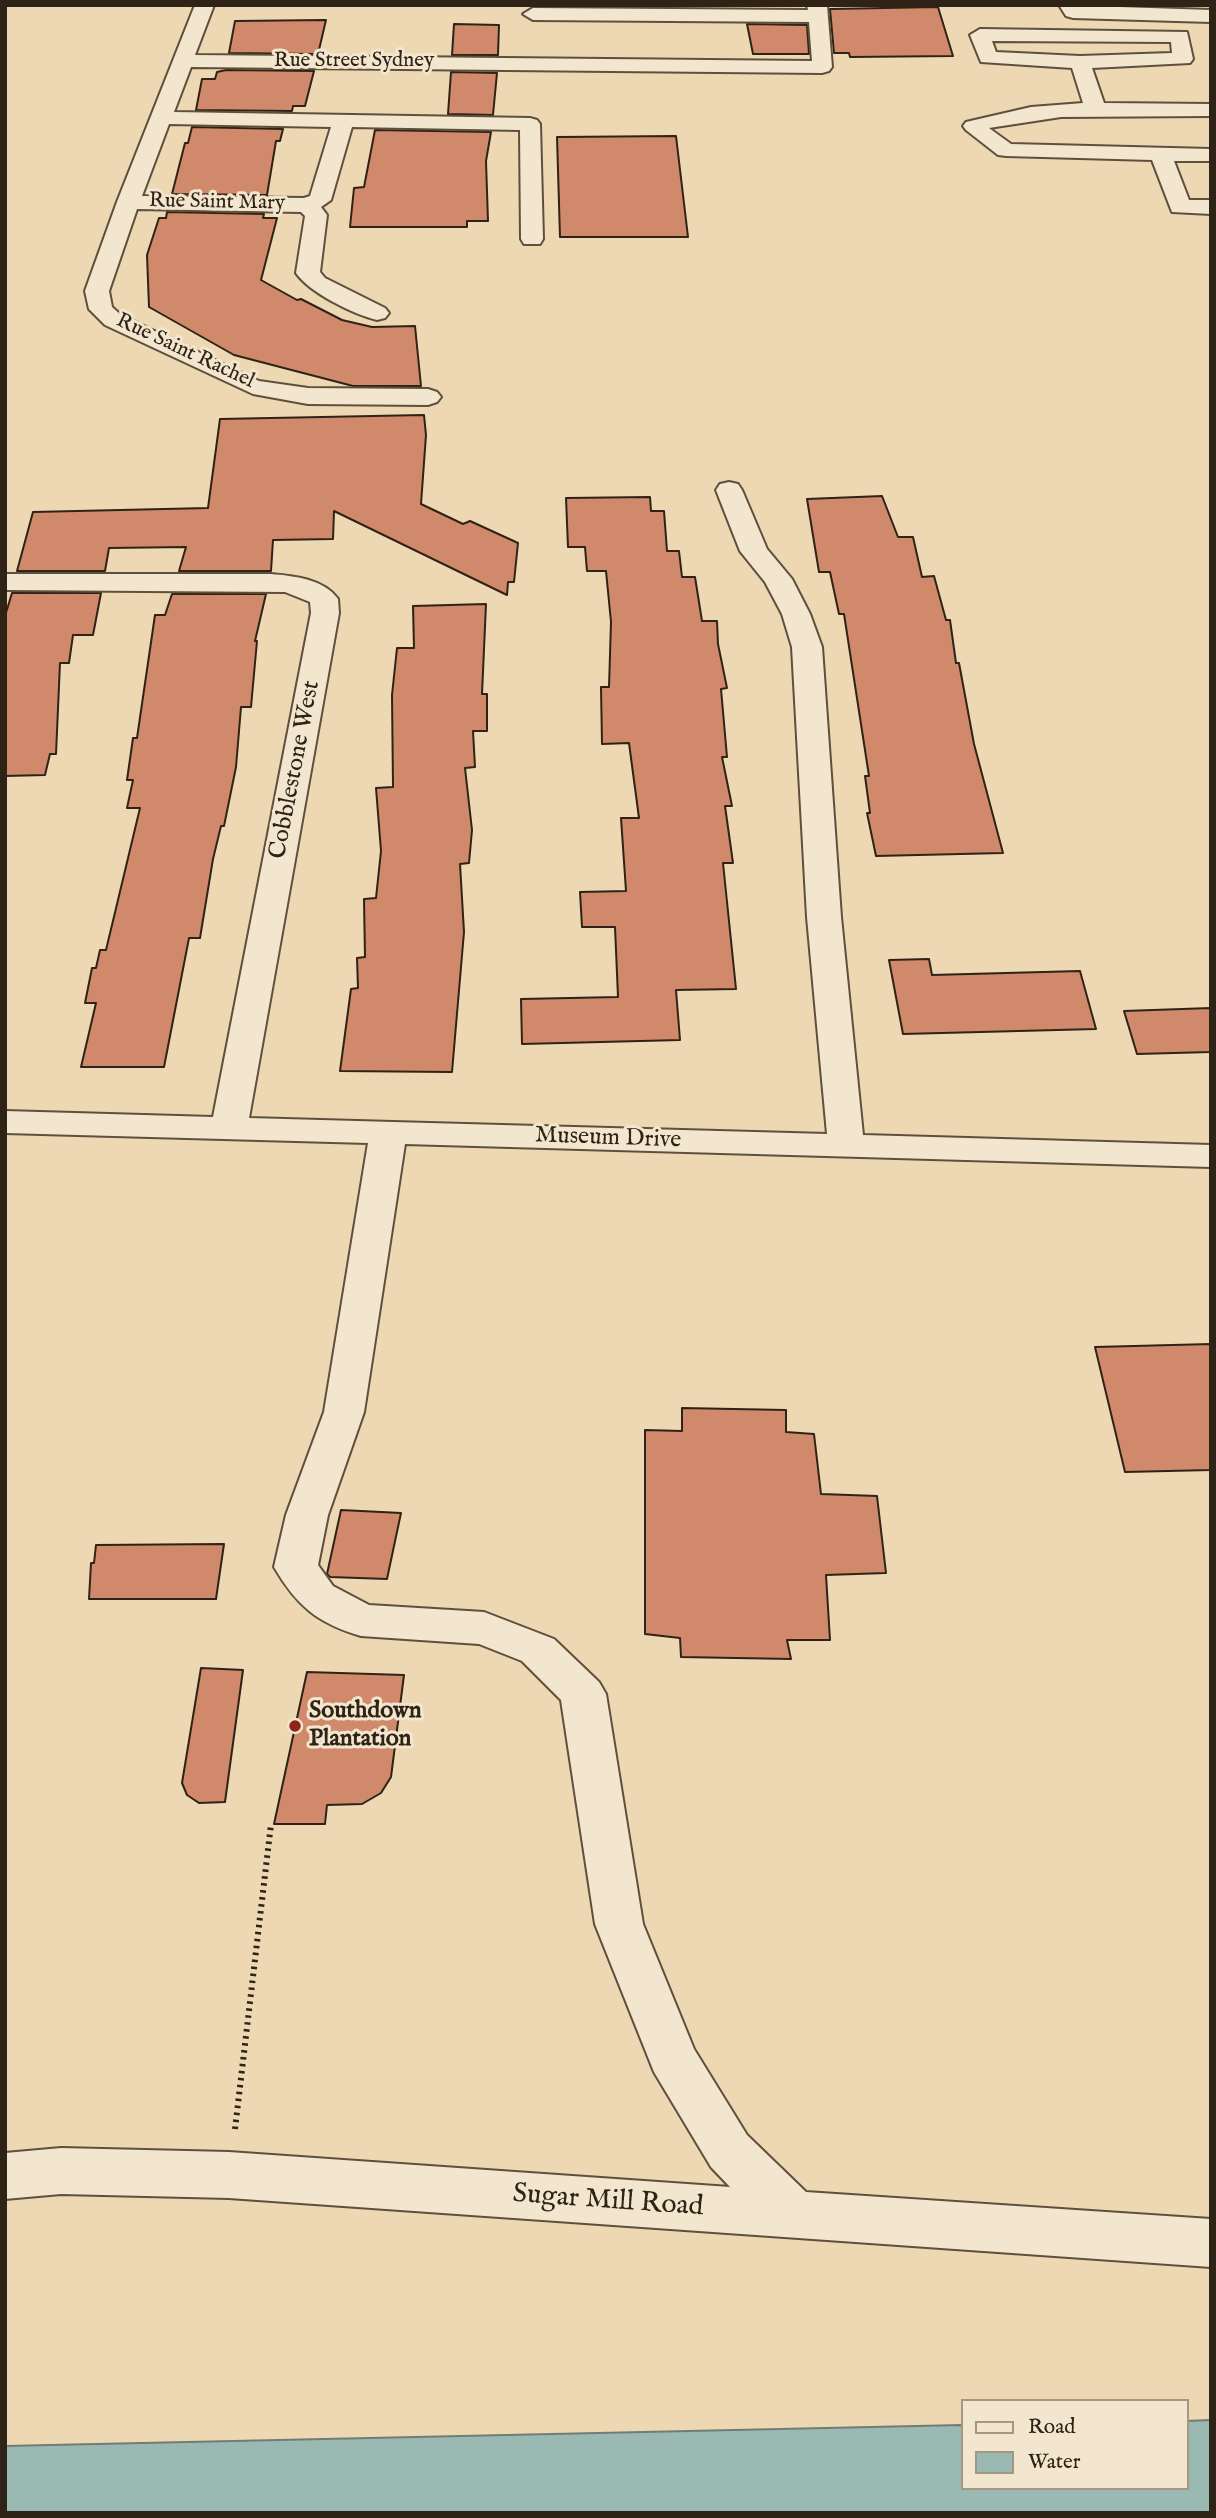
<!DOCTYPE html>
<style>
body{margin:0}
#map{position:relative;width:1216px;height:2518px;overflow:hidden;background:#edd8b3;font-family:"IM FELL English",serif}
canvas{display:block}
.frame{position:absolute;inset:0;border:7px solid #2e2316;pointer-events:none}
.legend{position:absolute;left:961px;top:2399px;width:228px;height:91px;box-sizing:border-box;background:#f3e6ce;border:2px solid #a49884;margin:0;padding:9px 12px;list-style:none;font-size:21px;color:#2e2316}
.legend li{display:flex;align-items:center;gap:14px;height:35px}
.legend b{width:35px;border:2px solid #a49884}
</style>
<div id="map">
<canvas width="1216" height="2518"></canvas>
<div class="frame"></div>
<ul class="legend">
<li><b style="height:9px;background:#f3e6ce"></b>Road</li>
<li><b style="height:19px;background:#9ab9b3"></b>Water</li>
</ul>
</div>
<script>
const context = document.querySelector('canvas').getContext('2d');
context.lineJoin = 'round';
function fill(path, color) { context.fillStyle = color; context.fill(path, 'evenodd'); }
function strokePath(path, color, width, dash) { context.strokeStyle = color; context.lineWidth = width; context.lineCap = dash ? 'butt' : 'round'; context.setLineDash(dash || []); context.stroke(path); }
function write(font, color, halo, rows, align = 'center') {
  context.font = font + ' "IM FELL English",serif'; context.lineWidth = 6; context.setLineDash([]); context.textBaseline = 'middle'; context.strokeStyle = halo; context.fillStyle = color; for (const [text, x, y, turn = 0] of rows) {
    context.save(); context.translate(x, y); context.rotate((+turn || 0) * Math.PI / 180); context.textAlign = isNaN(turn) ? turn : align; if (halo) context.strokeText(text, 0, 0); context.fillText(text, 0, 0); context.restore();
  }
}
const water = new Path2D(`
 M1211 2420V2513H5V2446L962 2425V2488H1186V2421Z`);
fill(water, '#9ab9b3');
strokePath(water, '#6f7d74', 2);
const building = new Path2D(`
 M938 7 953 56 850 57 849 53H834L830 9Z
 M326 20 318 54 229 53 235 21Z
 M454 24 499 25 498 55H452Z
 M747 24 807 25 809 54H753Z
 M226 70 314 71 305 106H293L292 111 196 110 202 79H215L217 72Z
 M451 72 497 73 493 115 448 114Z
 M192 127 283 129 280 141H276L267 195 172 194 185 143H188Z
 M375 130 491 132 486 161 488 221H467V227H350L354 188 364 187Z
 M676 136 688 237H560L557 137Z
 M167 212 264 214 263 218H277L261 280 297 300 301 299 342 320 372 327 415 326 421 386H353L234 355 149 307 147 255 159 218H166Z
 M424 415 426 435 421 504 463 524 470 521 518 543 514 582H508L507 595 334 511 333 539 273 540 271 571H179L186 547 109 548 105 571H17L33 512 208 508 220 419Z
 M882 496 898 537H913L922 577 934 576 946 620H950L956 663H959L974 744 1003 853 876 856 867 813H870L865 776H869L844 614H839L830 572H819L807 499Z
 M650 497 651 511H664L667 551H679L682 577H695L702 621H717L718 644 727 688 721 689 727 757H722L732 806H725L733 863H723L736 989 676 990 680 1040 522 1044 521 999 618 997 615 927H582L580 892 626 891 621 818H639L629 743 602 744 601 687H609L611 622 606 571H587L585 547H568L566 498Z
 M12 593H101L93 635H73L69 663H60L56 754H50L45 775 5 776V616Z
 M172 594H266L255 641H257L251 707H241L236 767 224 826H221L213 859 200 938H189L164 1067H81L96 1003H85L92 968H96L100 950H106L140 808H127L133 780H127L133 738H137L155 615H165Z
 M486 604 482 694H487V731H473L475 767 465 768 472 830 469 863 460 864 464 932 452 1072 340 1071 351 989 358 988 357 958 365 957 364 899 376 898 381 851 376 788 393 787 392 695 397 648H414L413 606Z
 M929 959 932 975 1080 971 1096 1029 903 1034 889 960Z
 M1211 1008V1052L1137 1054 1124 1011Z
 M1211 1344V1470L1125 1472 1095 1347Z
 M682 1408 786 1410V1432L814 1434 821 1494 877 1496 886 1573 826 1575 830 1640H787L791 1659 681 1657 680 1638 645 1634V1430L682 1431Z
 M341 1510 401 1513 387 1579 330 1577 327 1574Z
 M224 1544 216 1599H89L91 1563H94L96 1545Z
 M201 1668 243 1670 225 1802 199 1803 187 1795 182 1783Z
 M307 1672 404 1675 391 1777 381 1793 362 1804 327 1805 325 1824H274Z`);
fill(building, '#d1896c');
strokePath(building, '#2e2316', 2);
const minor = new Path2D(`
 M195 5H214L195 55 812 61 809 22 533 20 523 14 533 8 808 10 807 5H827L832 67 829 71 822 73 191 67 174 112 530 118 537 120 540 124 543 239 540 244H524L521 239 520 130 352 127 331 200 321 207 327 215 320 272 325 278 385 308 389 313 385 318 377 320C353 314 310 293 296 273L305 216 301 212 137 209 109 291 112 307 121 315 259 381 308 388 428 389 437 392 441 397 437 402 428 405 308 404 253 394 105 325 89 309 85 291 117 202ZM169 124 331 127 310 196 304 198 142 196Z
 M1059 5 1211 10V22L1073 18 1066 16Z
 M980 29 1187 32 1193 59 1190 63 1092 68 1104 103 1211 104V116L1061 117 989 128 1011 144 1211 149V161H1174L1189 200H1211V214L1172 212 1152 160 1006 156 998 155 966 130 963 126 966 122 1031 107 1083 103 1072 68 981 62 970 35ZM992 41 1171 42 1172 53 1080 56 996 52Z
 M729 482 738 484 742 490 767 549 792 579 810 614 822 647 841 917 863 1135 1211 1145V1167L405 1144 364 1412 328 1515 318 1565 333 1586 369 1605 484 1612 554 1639 599 1682 606 1694 643 1924 694 2049 747 2135 806 2192 1211 2219V2267L229 2198 61 2194 5 2199V2153L61 2148 229 2152 730 2187 711 2167 654 2072 595 1924 561 1700 522 1661 479 1644 361 1636C317 1623 297 1606 274 1567L286 1515 324 1412 368 1143 5 1133V1111L213 1117 311 613 310 602 285 592 5 590V574H271C294 576 324 579 338 599L339 613 249 1118 827 1134 807 917 792 647 782 614 765 582 740 551 716 490 720 484Z`);
strokePath(minor, '#5e503d', 4);
strokePath(new Path2D(`
 M235 2129 271 1824`), '#2e2316', 6, [2.5, 4.5]);
fill(minor, '#f3e6ce');
for (const [x, y, r, color] of [
 [295,1726,7,"#8f2418"]
]) { const dot = new Path2D(); dot.arc(x, y, r, 0, 2 * Math.PI); context.fillStyle = color; context.fill(dot); strokePath(dot, '#f3e6ce', 2.5); }
write('21px', '#2e2316', '#f3e6ce', [
 ["Rue Street Sydney",354,62],
 ["Rue Saint Mary",217,203,1],
 ["Rue Saint Rachel",185,352,25]
]);
write('24px', '#2e2316', '#f3e6ce', [
 ["Cobblestone West",296,770,-79],
 ["Museum Drive",608,1139,2]
]);
write('bold 24px', '#2e2316', '#f3e6ce', [
 ["Southdown",309,1712],
 ["Plantation",309,1740]
], 'left');
write('28px', '#2e2316', '#f3e6ce', [
 ["Sugar Mill Road",608,2202,4]
]);
</script>
